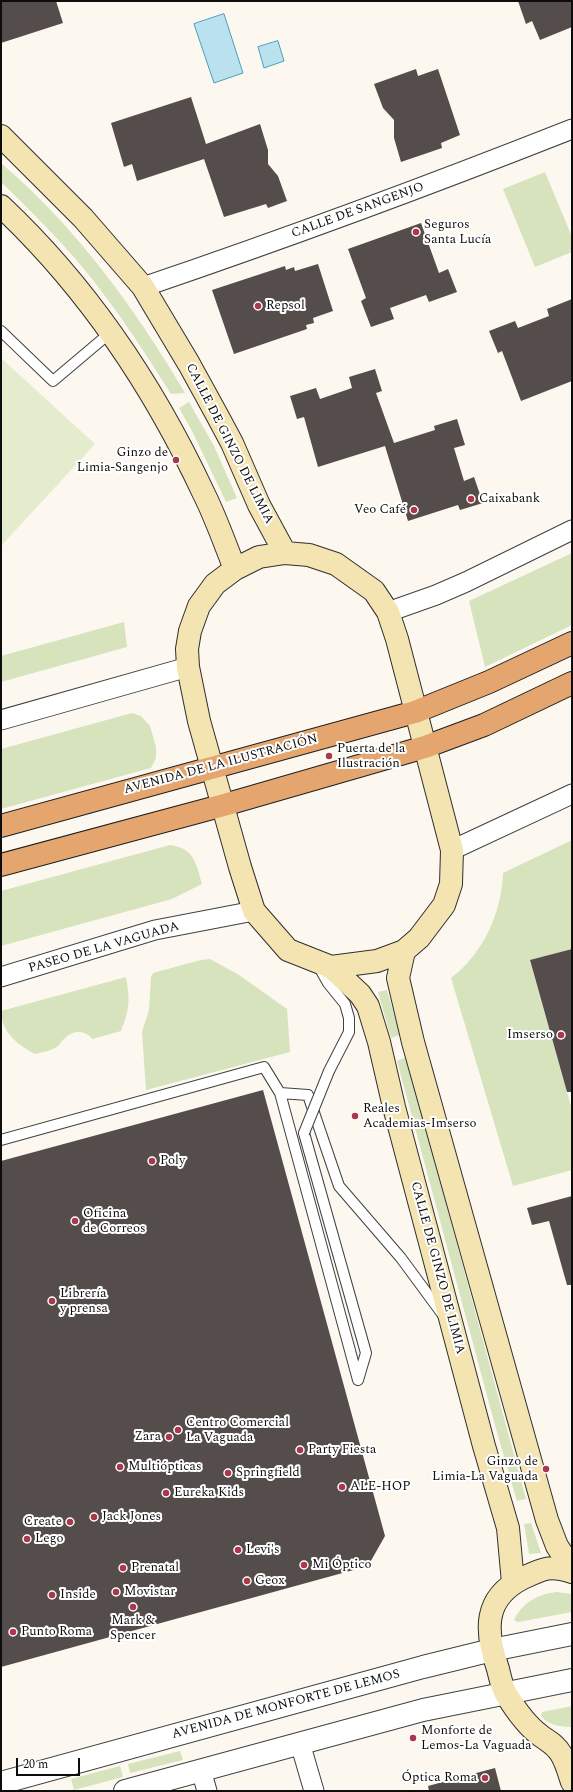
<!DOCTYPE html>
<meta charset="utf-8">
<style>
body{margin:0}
#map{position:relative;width:573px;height:1792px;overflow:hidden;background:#fdf8ef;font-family:Spectral,serif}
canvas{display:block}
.frame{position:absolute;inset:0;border:2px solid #0d0d0d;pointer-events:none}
.scale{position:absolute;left:16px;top:1758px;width:64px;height:18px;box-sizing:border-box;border:2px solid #0d0d0d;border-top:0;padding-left:5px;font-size:12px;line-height:14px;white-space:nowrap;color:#0d0d0d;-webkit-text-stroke:3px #fff;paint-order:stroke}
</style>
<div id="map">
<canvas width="573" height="1792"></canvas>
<div class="frame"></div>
<div class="scale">20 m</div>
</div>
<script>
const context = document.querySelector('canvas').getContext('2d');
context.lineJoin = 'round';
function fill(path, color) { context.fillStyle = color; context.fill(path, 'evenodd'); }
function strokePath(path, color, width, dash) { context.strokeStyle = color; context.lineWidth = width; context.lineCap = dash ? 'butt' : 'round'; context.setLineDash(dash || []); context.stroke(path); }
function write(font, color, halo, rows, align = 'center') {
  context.font = font + ' Spectral,serif'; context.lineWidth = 4; context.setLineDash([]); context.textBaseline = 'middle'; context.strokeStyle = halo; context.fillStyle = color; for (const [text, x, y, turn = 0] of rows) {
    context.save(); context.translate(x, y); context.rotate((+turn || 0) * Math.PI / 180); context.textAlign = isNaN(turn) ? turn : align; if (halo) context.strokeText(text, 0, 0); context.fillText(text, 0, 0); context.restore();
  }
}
fill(new Path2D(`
 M1 163C76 227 135 308 185 393L171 394C144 351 116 308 84 269 58 238 30 210 1 182Z
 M545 172 572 237V252L535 267 503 189Z
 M189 402 214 446 237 498 226 502 192 431 179 408Z
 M572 553V625L485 667 469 601Z
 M124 622 127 647 1 682V656Z
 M132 713 141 716 150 726 156 747V758L151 768 1 809V749Z
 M572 840V949L530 961 572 1110V1170L513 1186 451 978C483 954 502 912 503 873Z
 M170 845C194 848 196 863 202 884L172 899 1 946V891Z
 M210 959 239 975 287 1009 290 1052 146 1090 142 1032 149 1010 151 977 153 973 201 960Z
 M126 977C130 1001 130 1008 121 1031L92 1039C86 1030 73 1030 65 1038 62 1040 60 1045 57 1047 51 1051 42 1052 35 1054 19 1046 1 1032 1 1011Z
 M387 990 400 1035 391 1038 378 992Z
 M406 1057 526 1499 517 1501 496 1429 397 1061Z
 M531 1523 541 1553 529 1554 524 1524Z
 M557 1592 572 1594V1612L518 1622 514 1620C523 1602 538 1594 557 1592Z
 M572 1706V1727C561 1727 548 1725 541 1716L542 1712Z
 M180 1751 183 1760 130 1773 128 1764Z
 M120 1766 123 1777 74 1790 71 1779Z`), '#d6e3bd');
fill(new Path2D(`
 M1 358 95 444 1 546Z`), '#e5ebcd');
const water = new Path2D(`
 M224 14 243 73 214 83 194 24Z
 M278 41 284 61 264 68 258 47Z`);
fill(water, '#bae1ee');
strokePath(water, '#4a9ebb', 1);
fill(new Path2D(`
 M1 1H56L63 23 1 43Z
 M518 1H572V27L540 40 532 21 526 24Z
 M416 69 418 76 438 69 460 135 441 143 442 148 401 162 394 138V120L383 108 374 84Z
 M191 97 206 144 260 124 268 150V164L278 176 287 201 268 208 266 204 224 217 204 159 137 181 132 164 124 167 111 123Z
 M421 223 439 273 448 269 457 292 429 302 426 295 390 308 394 319 371 327 361 301 366 298 348 249Z
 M318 264 333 311 313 318 314 323 306 325 307 329 234 354 212 290 285 266 286 270 294 267 295 271Z
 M572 299V381L521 401 502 351 498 353 489 331 515 321 518 328 549 316 547 309Z
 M375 369 382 391 376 393 394 443 435 430 434 426 457 419 465 445 454 448 464 481 474 477 483 503 460 510 458 505 408 521 385 446 318 467 304 417 297 419 290 396 316 388 320 399 352 388 349 377Z
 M572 949V1092H567L530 960Z
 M263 1090 385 1536 368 1566 1 1667V1161Z
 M572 1196V1285H567L549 1221 532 1225 527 1208Z
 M495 1768 501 1791H429L428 1786Z`), '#544d4b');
const service = new Path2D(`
 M1 331 53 381 111 332
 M318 965 328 983 345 1004 349 1018V1032L329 1071
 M280 1093 308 1095 339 1186 401 1258 443 1315
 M304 1133 366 1353 358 1380
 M1 1140 264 1067 280 1093 358 1380`);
const minor = new Path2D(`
 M143 287C287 238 430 185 572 129
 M388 612 436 595 466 582 572 530
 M1 720 188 667
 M452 850 572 794
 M1 977 155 930 254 911
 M300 1743 314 1791
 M201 1770 207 1791`);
const tertiary = new Path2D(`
 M1 1783 423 1667 492 1650 572 1634
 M125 1791 423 1710 572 1680`);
const secondary = new Path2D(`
 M1 136 83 218 143 287 189 364 217 415 232 443 259 505 285 553
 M1 206C87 287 154 387 204 494 216 518 225 544 235 569
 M285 553 309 555 336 564 374 591 388 612 397 639 452 850 451 884 444 905 419 938 404 951 377 961 331 967 288 950 254 911 240 867 199 721 188 667 187 649 190 631 199 606 215 584 235 569 259 557Z
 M404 951 398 978 413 1042 547 1520 557 1546 572 1569
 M331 967 360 994 368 1006 379 1042 394 1107 484 1446 508 1528 513 1583
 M572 1572C550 1565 544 1568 523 1578 483 1598 485 1631 498 1669 500 1677 502 1687 506 1694 515 1709 527 1726 541 1736 549 1742 556 1745 561 1754 566 1762 569 1773 572 1782`);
const trunk = new Path2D(`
 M1 826 415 712 489 682 572 643
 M1 865 224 805 425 747 484 725 572 683`);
strokePath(service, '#404040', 12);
strokePath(minor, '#404040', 21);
strokePath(tertiary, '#404040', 24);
strokePath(secondary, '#2f2f2f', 24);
strokePath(trunk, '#1e1e1e', 24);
strokePath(service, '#fff', 10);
strokePath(minor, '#fff', 19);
strokePath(tertiary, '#fff', 22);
strokePath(secondary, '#f4e4b2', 22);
strokePath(trunk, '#e4a66e', 22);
const serviceBridge = new Path2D(`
 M304 1133 329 1071`);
strokePath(serviceBridge, '#404040', 12, []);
strokePath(serviceBridge, '#fff', 10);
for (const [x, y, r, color] of [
 [416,232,4,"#ab374c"],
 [258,306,4,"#ab374c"],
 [176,460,4,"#ab374c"],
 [471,499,4,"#ab374c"],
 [414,510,4,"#ab374c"],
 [329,756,4,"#ab374c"],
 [561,1035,4,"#ab374c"],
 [355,1116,4,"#ab374c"],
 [152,1161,4,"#ab374c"],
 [75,1221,4,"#ab374c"],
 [52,1301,4,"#ab374c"],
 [178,1430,4,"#ab374c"],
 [169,1437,4,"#ab374c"],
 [300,1450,4,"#ab374c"],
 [120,1467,4,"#ab374c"],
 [546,1469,4,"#ab374c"],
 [228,1473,4,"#ab374c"],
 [342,1487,4,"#ab374c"],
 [166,1493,4,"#ab374c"],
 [94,1517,4,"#ab374c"],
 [70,1522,4,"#ab374c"],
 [27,1539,4,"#ab374c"],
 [238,1550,4,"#ab374c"],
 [304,1565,4,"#ab374c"],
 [123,1568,4,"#ab374c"],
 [247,1581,4,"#ab374c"],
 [116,1592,4,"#ab374c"],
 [52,1595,4,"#ab374c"],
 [133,1607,4,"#ab374c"],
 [13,1632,4,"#ab374c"],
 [413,1738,4,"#ab374c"],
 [485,1778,4,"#ab374c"]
]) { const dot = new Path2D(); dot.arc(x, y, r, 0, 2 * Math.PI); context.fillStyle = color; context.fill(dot); strokePath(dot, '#fff', 1.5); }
write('13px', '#0d0d0d', '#fff', [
 ["CALLE DE SANGENJO",358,211,-20],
 ["CALLE DE GINZO DE LIMIA",229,444,63],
 ["AVENIDA DE LA ILUSTRACIÓN",221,765,-15],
 ["PASEO DE LA VAGUADA",104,948,-16],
 ["CALLE DE GINZO DE LIMIA",437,1268,75],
 ["AVENIDA DE MONFORTE DE LEMOS",286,1705,-15]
]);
write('13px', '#0d0d0d', '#fff', [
 ["Seguros",424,225],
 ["Santa Lucía",424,240],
 ["Repsol",266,306],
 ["Ginzo de",168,453,"right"],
 ["Limia-Sangenjo",168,468,"right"],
 ["Caixabank",479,499],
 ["Veo Café",406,510,"right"],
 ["Puerta de la",337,749],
 ["Ilustración",337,764],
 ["Imserso",553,1035,"right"],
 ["Reales",363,1109],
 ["Academias-Imserso",363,1124],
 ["Poly",160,1161],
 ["Oficina",83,1214],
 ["de Correos",83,1229],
 ["Librería",60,1294],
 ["y prensa",60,1309],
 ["Centro Comercial",186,1423],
 ["La Vaguada",186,1438],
 ["Zara",161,1437,"right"],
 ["Party Fiesta",308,1450],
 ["Ginzo de",538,1462,"right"],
 ["Limia-La Vaguada",538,1477,"right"],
 ["Multiópticas",128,1467],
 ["Springfield",236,1473],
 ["ALE-HOP",350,1487],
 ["Eureka Kids",174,1493],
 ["Jack Jones",102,1517],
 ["Create",62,1522,"right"],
 ["Lego",35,1539],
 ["Levi's",246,1550],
 ["Mi Óptico",312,1565],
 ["Prenatal",131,1568],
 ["Geox",255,1581],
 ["Movistar",124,1592],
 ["Inside",60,1595],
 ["Mark &",133,1621,"center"],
 ["Spencer",133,1636,"center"],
 ["Punto Roma",21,1632],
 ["Monforte de",421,1731],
 ["Lemos-La Vaguada",421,1746],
 ["Óptica Roma",477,1778,"right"]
], 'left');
</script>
